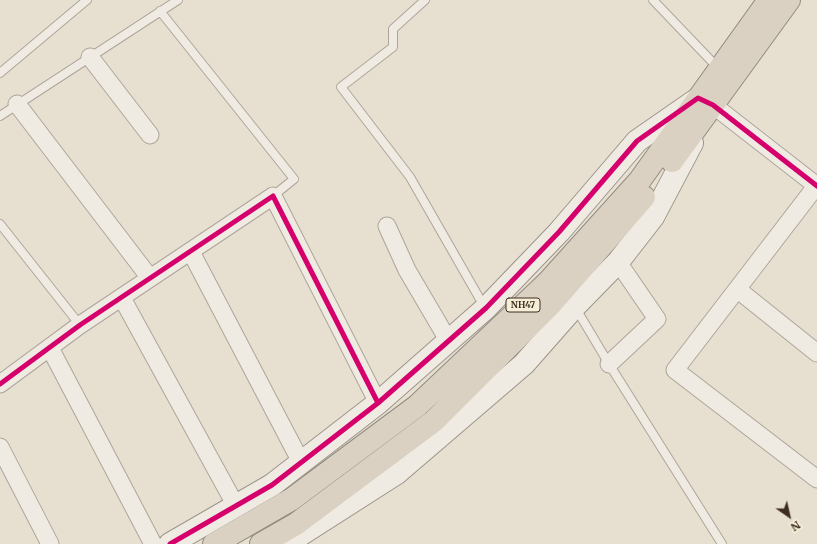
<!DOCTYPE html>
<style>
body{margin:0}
#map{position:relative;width:817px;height:544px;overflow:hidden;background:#e7e0d1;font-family:Merriweather,serif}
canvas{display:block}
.north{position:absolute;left:769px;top:496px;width:40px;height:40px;-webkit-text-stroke:3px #f7eed8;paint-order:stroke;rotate:146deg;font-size:11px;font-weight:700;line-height:16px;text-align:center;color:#3d2e20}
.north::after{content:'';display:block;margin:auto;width:14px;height:18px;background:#3d2e20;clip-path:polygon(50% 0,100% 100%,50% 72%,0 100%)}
</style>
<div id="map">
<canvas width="817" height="544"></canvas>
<div class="north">N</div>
</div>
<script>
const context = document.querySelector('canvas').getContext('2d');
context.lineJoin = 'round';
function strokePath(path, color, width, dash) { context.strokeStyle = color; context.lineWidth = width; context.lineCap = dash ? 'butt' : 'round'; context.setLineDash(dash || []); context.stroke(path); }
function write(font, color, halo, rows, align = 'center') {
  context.font = font + ' Merriweather,serif'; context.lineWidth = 3; context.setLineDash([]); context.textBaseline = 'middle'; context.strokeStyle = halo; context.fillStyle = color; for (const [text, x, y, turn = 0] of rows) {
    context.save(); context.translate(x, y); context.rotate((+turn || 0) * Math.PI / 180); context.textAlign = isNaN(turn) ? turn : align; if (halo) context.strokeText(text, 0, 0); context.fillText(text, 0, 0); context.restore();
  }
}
const lane = new Path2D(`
 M425 0 393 29V47L341 87 410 177 485 308
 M653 0 719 69
 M160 11 294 179 273 196
 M0 73 87 0
 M0 116 178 0
 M0 224 80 325
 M575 307 609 364 722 544`);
const street = new Path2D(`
 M90 57 150 135
 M702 100 713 105 817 186
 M17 104 150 278
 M817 185 675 370 817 479
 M387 226 407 270 448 340
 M191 252 301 462
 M737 289 817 353
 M122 298 236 506
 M50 348 153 544
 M609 364 657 319 618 262
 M0 384 80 325 273 196 378 403
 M0 447 50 544`);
const secondary = new Path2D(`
 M170 544 272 485 378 403 486 308 559 232 637 141 696 100
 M286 544 397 473 524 364 575 306 618 262 653 217 692 143`);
const highway = new Path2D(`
 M672 161 789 0
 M214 544 292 499 417 406 547 283 640 180 769 0
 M261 544 296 524 434 421 550 305 644 197`);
strokePath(lane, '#ada599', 10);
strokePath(street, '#ada599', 19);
strokePath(secondary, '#9c958a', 24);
strokePath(highway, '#928b80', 24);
strokePath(lane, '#efebe3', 8);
strokePath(street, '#efebe3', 17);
strokePath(secondary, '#efebe3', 22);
strokePath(highway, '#dad1c2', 22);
strokePath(new Path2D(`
 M0 384 80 325 273 196 378 403
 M170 544 272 485 378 403 486 308 559 232 637 141 698 98 713 105 817 186`), '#d6006c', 5);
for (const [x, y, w] of [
 [523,305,34]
]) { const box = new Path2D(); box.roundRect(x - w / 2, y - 7, w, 14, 3); context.fillStyle = '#f7eed8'; context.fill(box); strokePath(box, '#3d2e20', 1); }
write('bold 9px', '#3d2e20', null, [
 ["NH47",523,305]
]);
</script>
